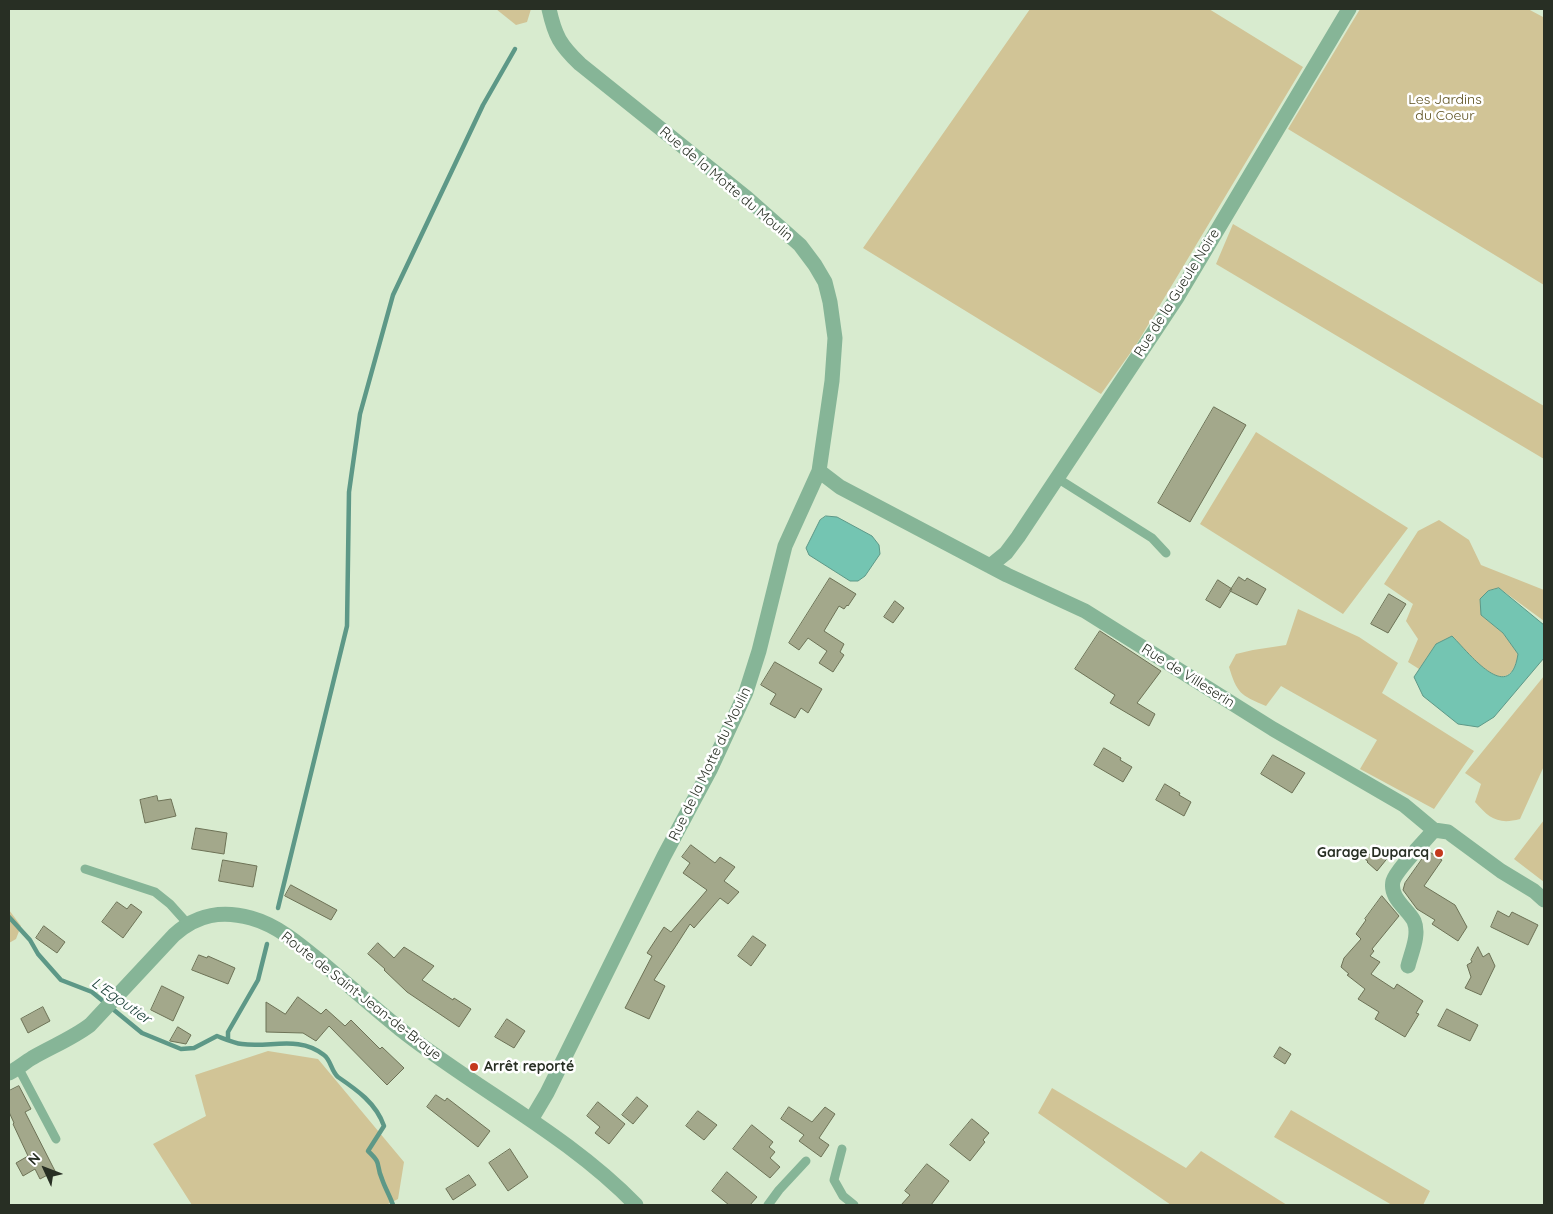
<!DOCTYPE html>
<meta charset="utf-8">
<style>
body{margin:0}
#map{position:relative;width:1553px;height:1214px;overflow:hidden;background:#d8ebcf;font-family:Quicksand,sans-serif}
canvas{display:block}
.frame{position:absolute;inset:0;border:10px solid #282f24;pointer-events:none}
.north{position:absolute;left:20px;top:1144px;width:50px;height:50px;-webkit-text-stroke:4px #fff;paint-order:stroke;rotate:313deg;font-size:14px;font-weight:700;line-height:20px;text-align:center;color:#282f24}
.north::after{content:'';display:block;margin:auto;width:18px;height:22px;background:#282f24;clip-path:polygon(50% 0,100% 100%,50% 72%,0 100%)}
</style>
<div id="map">
<canvas width="1553" height="1214"></canvas>
<div class="frame"></div>
<div class="north">N</div>
</div>
<script>
const context = document.querySelector('canvas').getContext('2d');
context.lineJoin = 'round';
function fill(path, color) { context.fillStyle = color; context.fill(path, 'evenodd'); }
function strokePath(path, color, width, dash) { context.strokeStyle = color; context.lineWidth = width; context.lineCap = dash ? 'butt' : 'round'; context.setLineDash(dash || []); context.stroke(path); }
function write(font, color, halo, rows, align = 'center') {
  context.font = font + ' Quicksand,sans-serif'; context.lineWidth = 5; context.setLineDash([]); context.textBaseline = 'middle'; context.strokeStyle = halo; context.fillStyle = color; for (const [text, x, y, turn = 0] of rows) {
    context.save(); context.translate(x, y); context.rotate((+turn || 0) * Math.PI / 180); context.textAlign = isNaN(turn) ? turn : align; if (halo) context.strokeText(text, 0, 0); context.fillText(text, 0, 0); context.restore();
  }
}
fill(new Path2D(`
 M496 9H531L527 22 516 25Z
 M1030 9H1209L1303 67 1136 345 1101 394 863 248Z
 M1360 9H1528L1543 17 1544 16V285L1288 129Z
 M1233 224 1544 406V459L1216 264Z
 M1256 432 1408 528 1343 614 1200 524Z
 M1439 520 1469 540 1481 565 1544 590V621L1499 588 1488 591 1481 615 1503 633 1518 654C1509 706 1469 654 1452 636L1436 644 1419 669 1408 662 1418 639 1406 621 1413 604 1384 584 1418 531Z
 M1298 609 1359 637 1398 663 1382 693 1474 751 1434 809 1360 769 1377 740 1281 686 1266 706C1240 695 1237 693 1229 667L1236 654 1253 650 1286 645Z
 M1544 676V766L1520 819C1498 825 1489 818 1475 802L1481 784 1465 773Z
 M1544 820V882L1514 859Z
 M9 910 21 926 16 939 9 943Z
 M268 1051 318 1059 404 1162 398 1199 386 1205H192L153 1144 206 1116 195 1075Z
 M1052 1088 1186 1168 1201 1151 1287 1205H1171L1038 1113Z
 M1291 1110 1430 1191 1423 1205H1392L1274 1137Z`), '#d1c496');
const water = new Path2D(`
 M826 516 837 517 872 536 879 545 880 554 865 576 858 581H850L809 555 806 548 820 520Z
 M1499 588 1544 625V658L1494 717 1478 727 1458 724 1423 696 1414 677 1436 644 1452 636C1469 653 1510 707 1518 654L1503 633 1481 615 1480 599 1488 591Z`);
fill(water, '#74c5b2');
strokePath(water, '#5d9887', 1);
strokePath(new Path2D(`
 M278 908 347 626 349 492 360 414 393 295 483 105 515 49
 M9 917 30 940 38 954 61 980 92 992 142 1033 181 1049 194 1048 217 1036C225 1039 234 1043 242 1044 270 1048 299 1035 324 1055 331 1060 331 1071 338 1077 357 1090 376 1103 384 1126L368 1151C383 1165 375 1163 382 1179 385 1188 390 1196 393 1205
 M228 1040V1032L258 980 267 944`), '#5d9887', 4.5);
const building = new Path2D(`
 M1214 407 1246 425 1190 522 1158 503Z
 M1239 577 1245 581 1247 578 1266 589 1257 605 1230 591Z
 M830 578 856 594 848 606 847 605 844 609 839 606 824 631 844 644 840 652 844 655 833 672 819 663 827 651 808 638 799 650 789 643Z
 M1218 580 1232 589 1220 608 1206 600Z
 M1389 594 1406 604 1388 633 1371 624Z
 M895 601 904 608 893 623 884 617Z
 M1100 631 1161 671 1137 703 1155 714 1149 726 1110 703 1115 695 1075 669Z
 M775 662 822 689 808 713 801 708 795 718 770 704 776 694 761 685Z
 M1104 748 1121 758 1120 760 1132 767 1123 782 1094 765Z
 M1273 755 1305 773 1292 793 1261 774Z
 M1165 784 1180 793 1179 795 1191 802 1184 816 1156 800Z
 M157 796 158 801 171 799 176 816 145 823 140 800Z
 M196 828 227 833 224 854 192 849Z
 M691 845 715 863 720 857 735 867 724 881 739 892 728 904 720 898 694 928 690 924 654 980 665 986 649 1019 625 1008 652 956 647 953 664 927 671 932 707 890 683 873 690 863 682 857Z
 M1377 845 1390 855 1377 871 1367 862 1368 861 1366 860Z
 M1428 851 1442 860 1424 886 1455 905 1467 927 1458 941 1432 924 1435 920 1417 909 1403 890 1405 883Z
 M223 860 257 866 253 887 219 881Z
 M291 885 337 910 331 920 285 896Z
 M1382 896 1399 916 1372 949 1374 951 1370 956 1380 962 1371 974 1394 989 1397 984 1423 1001 1416 1013 1419 1014 1405 1037 1375 1019 1379 1012 1358 999 1365 989 1347 975 1349 974 1341 967 1344 958 1361 939 1356 934 1366 920 1365 919Z
 M117 902 127 909 131 904 142 912 123 938 102 922Z
 M1498 911 1509 917 1512 912 1538 925 1528 945 1491 927Z
 M44 926 65 942 57 953 36 938Z
 M753 936 766 945 751 966 738 956Z
 M378 943 394 958 404 947 434 966 422 980 453 1000 454 998 471 1009 459 1027 407 992 384 970 385 969 368 954Z
 M1478 947 1483 957 1489 953 1495 966 1481 995 1465 988 1471 977 1467 965 1472 962 1471 960Z
 M199 955 207 958 208 956 235 968 228 984 192 970Z
 M162 986 184 997 173 1021 151 1010Z
 M298 997 321 1014 326 1009 345 1026 351 1020 380 1049 382 1047 404 1068 387 1085 329 1026 316 1041 303 1033 266 1032V1002L285 1014Z
 M43 1007 50 1021 28 1033 21 1019Z
 M1447 1009 1478 1025 1470 1041 1438 1026Z
 M507 1019 525 1031 514 1048 495 1037Z
 M178 1027 191 1035 186 1044 170 1041Z
 M1280 1047 1291 1054 1285 1064 1274 1057Z
 M19 1086 31 1109 25 1112 55 1171 40 1179 35 1169 23 1176 16 1163 28 1156 13 1124 14 1123 9 1112V1091Z
 M436 1095 445 1101 447 1098 490 1131 478 1147 427 1107Z
 M637 1097 648 1106 633 1124 622 1115Z
 M598 1102 625 1124 609 1144 595 1133 600 1127 587 1116Z
 M789 1107 812 1122 825 1107 835 1114 819 1138 829 1145 821 1157 799 1141 804 1135 781 1119Z
 M698 1111 717 1125 704 1140 686 1126Z
 M972 1119 989 1133 983 1140 985 1142 970 1161 950 1145Z
 M752 1125 773 1142 769 1147 775 1152 770 1158 780 1167 770 1178 733 1149Z
 M510 1149 528 1177 508 1191 489 1163Z
 M927 1164 949 1181 931 1205H901L910 1195 905 1191Z
 M727 1172 757 1197 750 1205H729L712 1191Z
 M469 1175 476 1185 453 1200 446 1189Z`);
fill(building, '#a3a88b');
strokePath(building, '#6d7256', 1);
strokePath(new Path2D(`
 M1057 478 1152 538 1166 553
 M85 869 155 892 170 904 188 924
 M19 1069 56 1139
 M842 1149 834 1180 843 1196 854 1205
 M768 1205 779 1190 806 1161`), '#86b597', 9);
strokePath(new Path2D(`
 M819 471 840 487 1007 575 1085 611 1273 729 1404 805 1434 830 1448 832 1501 871 1534 891 1544 900
 M990 566 1006 553 1018 537 1178 296 1349 9
 M1408 966C1411 953 1420 935 1414 921 1408 909 1389 898 1393 881 1396 870 1425 841 1434 830
 M9 1073C17 1069 24 1063 32 1058 51 1047 73 1038 90 1025L174 935C197 914 222 910 251 918 280 926 304 948 327 967 353 989 379 1012 405 1033 481 1092 569 1136 636 1205
 M531 1120 547 1093 664 856 710 770 746 692 759 651 785 546 819 471 832 381 835 338 830 302 825 282 815 265 800 245 747 198 580 64C560 45 555 36 549 9`), '#86b597', 15);
for (const [x, y, r, color] of [
 [1439,853,5,"#c4391d"],
 [474,1067,5,"#c4391d"]
]) { const dot = new Path2D(); dot.arc(x, y, r, 0, 2 * Math.PI); context.fillStyle = color; context.fill(dot); strokePath(dot, '#fff', 2); }
write('14px', '#5b4f1d', '#fff', [
 ["Les Jardins",1445,100],
 ["du Coeur",1445,116]
]);
write('14px', '#282f24', '#fff', [
 ["Rue de la Motte du Moulin",726,184,40],
 ["Rue de la Gueule Noire",1177,293,-58],
 ["Rue de Villeserin",1188,676,32],
 ["Rue de la Motte du Moulin",710,764,-64],
 ["Route de Saint-Jean-de-Braye",361,996,38]
]);
write('bold 14px', '#282f24', '#fff', [
 ["Garage Duparcq",1429,853],
 ["Arrêt reporté",484,1067,"left"]
], 'right');
write('italic 15px', '#143b32', '#fff', [
 ["L'Egoutier",121,1001,35]
]);
</script>
